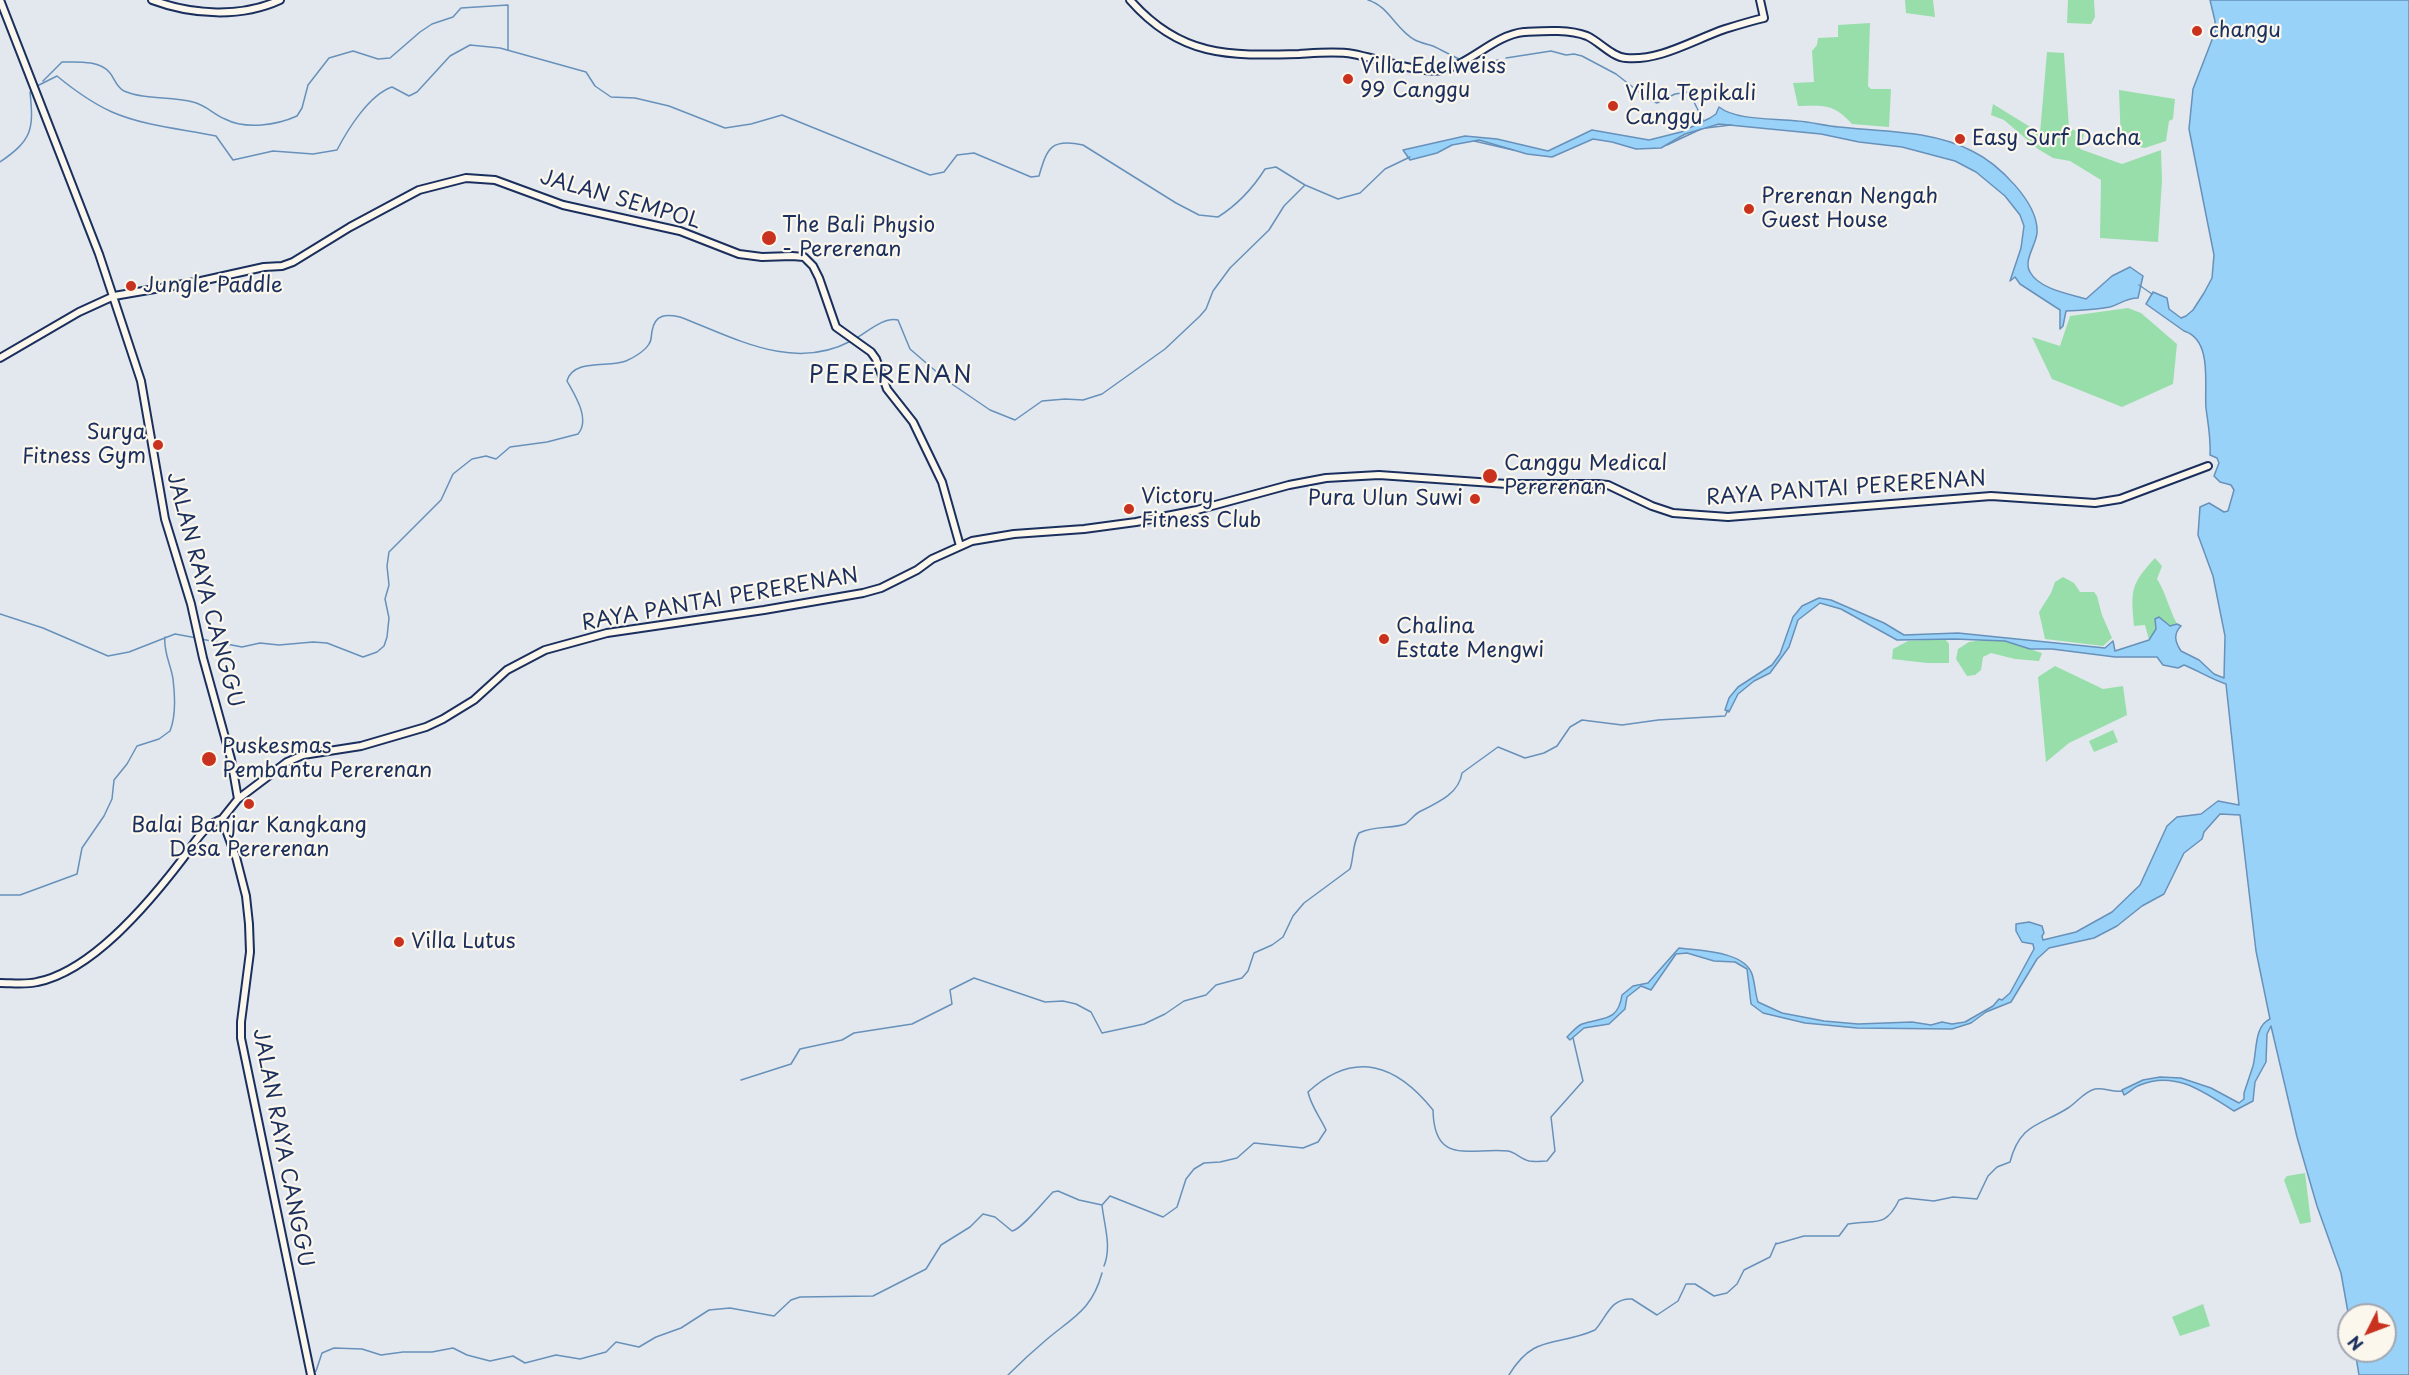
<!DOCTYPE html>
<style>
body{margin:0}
#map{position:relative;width:2409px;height:1375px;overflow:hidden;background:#e3e8ee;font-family:"Playpen Sans",sans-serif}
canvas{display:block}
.north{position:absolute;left:2337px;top:1303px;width:60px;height:60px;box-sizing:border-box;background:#fbf7ec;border:2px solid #a1a7b3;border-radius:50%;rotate:228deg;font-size:16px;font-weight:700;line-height:24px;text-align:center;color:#1b2f5e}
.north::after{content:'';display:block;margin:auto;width:21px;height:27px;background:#c8321e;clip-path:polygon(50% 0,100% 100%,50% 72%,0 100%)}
</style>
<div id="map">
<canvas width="2409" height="1375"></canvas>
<div class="north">N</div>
</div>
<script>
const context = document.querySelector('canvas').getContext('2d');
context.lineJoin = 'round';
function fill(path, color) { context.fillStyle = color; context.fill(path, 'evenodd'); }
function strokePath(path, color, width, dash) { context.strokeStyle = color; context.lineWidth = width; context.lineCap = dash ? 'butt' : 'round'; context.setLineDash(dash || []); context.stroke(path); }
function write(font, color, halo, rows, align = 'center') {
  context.font = font + ' "Playpen Sans",sans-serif'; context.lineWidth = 4.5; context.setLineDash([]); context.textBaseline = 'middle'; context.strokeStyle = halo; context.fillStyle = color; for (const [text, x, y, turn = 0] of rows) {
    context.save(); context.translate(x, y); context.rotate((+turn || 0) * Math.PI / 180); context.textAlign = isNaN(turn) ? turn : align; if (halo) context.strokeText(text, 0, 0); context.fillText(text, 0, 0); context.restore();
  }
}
fill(new Path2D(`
 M1905 0H1933L1935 17 1906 13Z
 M2068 0H2094L2095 17 2091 24 2067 23Z
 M1870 23 1868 86 1871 89H1891L1889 127 1852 124C1833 103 1824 106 1798 106L1793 83 1814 82 1812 51 1817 45 1818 38 1838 37V25Z
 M2047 52 2064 53 2069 128 2084 134 2080 149 2122 164 2161 150 2162 180 2158 242 2100 238 2101 180 2070 161 2053 158 2038 149 2004 120 1991 115 1993 104 2040 133Z
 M2119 90 2175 99 2173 119 2169 121 2166 141 2145 148 2121 144Z
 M2128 308 2141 313 2177 344 2173 384 2122 407 2052 379 2032 337 2060 346 2070 316Z
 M2155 558 2162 566 2157 579C2166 593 2169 609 2177 624L2170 626 2162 619 2149 640 2145 625 2134 626C2131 590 2130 585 2155 558Z
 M2063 577 2074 583 2080 592H2094L2097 596 2102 615 2112 638 2103 646 2045 639 2039 612 2051 593 2055 582Z
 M1945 639 1949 644V663H1927L1892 659 1893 649 1908 641Z
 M1983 640 2005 641 2042 653 2039 661 2015 659 1991 653 1983 657 1981 670 1975 675 1967 676 1956 659 1958 649 1969 642Z
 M2055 666 2103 689 2123 686 2127 715 2069 743 2046 762 2038 677Z
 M2113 730 2118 742 2094 752 2089 741Z
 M2305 1173 2311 1222 2300 1224 2284 1180 2287 1176Z
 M2203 1304 2210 1326 2180 1336 2172 1317Z`), '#98deaa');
const water = new Path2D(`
 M2210 0H2409V1375H2359L2355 1351H2385V1315H2349V1318L2341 1273 2317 1206 2297 1137 2271 1026 2267 1034 2266 1062 2255 1082 2253 1101 2234 1111C2205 1093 2176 1070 2140 1085 2134 1087 2130 1092 2124 1095L2122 1090 2143 1080 2160 1077 2181 1078 2211 1088 2239 1103 2244 1099V1093C2247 1084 2250 1075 2253 1066 2257 1051 2254 1026 2270 1019L2256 951 2240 815 2220 814 2204 832 2202 839 2184 853 2164 894 2142 906 2117 926 2094 938 2049 948 2037 959 2011 1002 1986 1012 1971 1023 1952 1029 1857 1028 1805 1023 1763 1013 1751 1004 1747 969 1735 962 1714 961 1687 953 1676 954 1651 990 1641 986 1627 997 1625 1009 1609 1024 1584 1028 1570 1040 1567 1037C1571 1033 1577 1026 1582 1024 1603 1017 1618 1022 1622 995L1633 986 1648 983 1679 948C1700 951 1744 951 1752 974 1755 983 1755 993 1758 1002L1782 1013 1824 1021 1858 1024 1912 1022 1931 1025 1942 1022 1952 1024 1965 1022 1993 1006 1999 999 2002 1000 2010 993 2034 949 2033 944 2022 942 2016 931V924L2029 922 2042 926 2044 933 2042 936 2043 940 2076 932 2112 912 2140 885 2167 826 2177 817 2201 814 2218 801 2239 805 2226 684C2211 679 2199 671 2184 665L2178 668 2163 665 2157 657H2115L2052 649H2030L2005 641 1955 639 1897 640 1841 609 1820 603 1798 620 1789 647 1770 673 1754 681 1738 694 1729 712 1725 710 1729 698 1738 687 1772 665 1780 654 1793 617 1802 606 1819 598 1831 600 1884 623 1904 635 1958 633 2105 648 2113 641 2115 651 2149 640 2156 629 2155 619 2159 617 2170 626 2177 624 2181 626C2173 634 2175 642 2181 651L2199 660 2214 674 2224 678 2225 636 2213 576 2198 535 2200 507 2209 503 2224 512 2228 511 2234 490 2231 485 2220 482 2214 476 2219 463 2217 458 2210 455C2211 438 2208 424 2206 408 2204 385 2213 340 2184 331L2146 304 2153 292 2167 298 2169 309 2181 318 2186 316 2193 310 2204 293 2212 278 2214 255 2189 129 2193 89 2215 32V21Z
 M1719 107C1737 121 1775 118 1798 121 1812 122 1825 126 1839 127 1883 132 1931 130 1972 151 1997 163 2039 202 2037 233 2036 245 2023 261 2030 272 2039 289 2069 294 2086 299L2112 276 2130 267 2143 276 2138 298C2126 298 2120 304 2110 307 2095 310 2081 310 2066 311L2063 326 2060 329V310L2020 284 2015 277 2010 281 2021 248 2024 226 2020 215 2005 196 1976 172 1955 161 1902 147 1859 142 1821 134 1719 124 1685 134 1661 148 1636 149 1612 142 1593 139 1552 157 1527 154 1479 140 1452 145 1437 153 1410 160 1403 150 1465 136 1497 139 1548 151 1592 130 1649 140 1681 132 1710 118 1716 114Z`);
fill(water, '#99d2f8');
strokePath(water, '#6791ba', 1.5);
strokePath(new Path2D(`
 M1368 0C1389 6 1396 30 1415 40 1421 43 1427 44 1433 46 1442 50 1450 55 1459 59
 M1506 58 1551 51 1566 55 1574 54 1582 56 1616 74 1648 99 1657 103 1675 94 1689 92 1703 120
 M1470 62 1476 64 1498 60
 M43 81 62 62C77 62 100 60 110 73 115 79 116 87 124 91 145 100 171 96 193 102 206 105 213 114 225 119 246 130 277 125 297 116L302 108 308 85 329 58 353 51 378 59 390 58 420 32 432 24 453 17 461 8 508 5V50
 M37 86 57 76C74 90 92 103 112 112 144 126 182 129 216 136L233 160 273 151 313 154 337 150C348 129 369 95 392 87L409 96 417 92 450 56 470 45 500 48 586 72 595 86 611 97 635 98 669 106 725 128 751 124 782 115 930 175 944 172 957 155 974 153 1031 177 1039 176C1047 148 1051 138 1083 145L1176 203 1199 215 1218 217C1237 205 1253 188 1265 169L1276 167 1305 185 1338 199 1360 193 1385 169 1410 157
 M1706 128 1731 125
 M1474 141 1513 150
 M1667 145 1701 129
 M0 162C32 140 34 130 30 92L34 89
 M2139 285 2152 294
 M855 339C867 332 885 316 898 320L910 349 946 380 990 410 1015 420 1042 401 1065 399 1083 400 1102 394 1165 349 1200 316 1206 309 1213 291 1230 268 1269 230 1284 206 1305 185
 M0 614 43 628 108 656 129 652 175 634 197 638
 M201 639 242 647 260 643 279 645 313 642 327 643 363 657 377 652 384 646 387 637 389 618 385 599 389 585 387 566 389 552 441 500 453 474 472 459 486 456 496 459 510 447 547 442 578 434C591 419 574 394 567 381 573 358 609 368 626 361 633 358 645 351 649 344 652 340 651 336 652 331 655 314 666 314 680 317 735 338 793 372 851 341
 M0 895H20L77 874 82 848 104 816 112 799 114 780 127 764 137 746 159 739 170 731C176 716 175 695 173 679 171 665 163 651 165 637
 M741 1080 791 1064 800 1049 842 1040 854 1033 912 1024 952 1004 950 990 974 978 1045 1002 1063 1001 1076 1004 1091 1012 1102 1033 1144 1024 1165 1014 1184 1001 1206 995 1216 985 1242 978 1248 971 1254 953 1272 945 1283 937 1293 916 1304 903 1350 869C1354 857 1352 845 1359 833 1374 825 1393 829 1405 824 1410 821 1414 815 1419 812 1437 803 1459 794 1462 773L1498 747 1525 758 1544 753 1557 746 1570 727 1582 720 1622 725 1658 720 1725 716 1728 710
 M1776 1244 1804 1236H1839L1848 1224C1875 1219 1885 1229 1899 1200L1906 1198 1934 1201 1953 1197 1977 1199 1988 1176 1997 1167 2010 1162C2020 1123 2040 1126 2068 1108 2076 1103 2085 1091 2095 1089 2104 1087 2113 1093 2122 1091
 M1104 1266C1112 1246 1104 1225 1102 1205L1110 1196 1163 1217 1177 1207 1186 1179 1194 1169 1204 1163 1220 1162 1237 1158 1254 1143 1303 1148 1318 1142 1326 1130C1320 1117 1311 1106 1308 1092 1355 1049 1397 1065 1433 1110 1434 1167 1471 1147 1508 1151 1515 1152 1521 1159 1529 1161 1534 1162 1542 1161 1547 1161L1555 1151 1551 1117 1583 1081 1573 1038
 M312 1373 316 1371 322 1353 334 1348 362 1349 381 1355 403 1352H432L453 1348 467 1355 490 1361 513 1356 525 1363 556 1355 580 1359 606 1352 616 1342 639 1347 656 1337 681 1328 709 1310 730 1308 774 1316 791 1300 800 1297 873 1296 926 1269 941 1245 970 1227 983 1214 995 1217 1012 1231C1022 1229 1044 1201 1053 1192L1058 1191 1079 1200 1102 1205
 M1008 1375C1020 1363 1033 1351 1046 1340 1073 1317 1092 1310 1102 1273
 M1509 1375C1534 1333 1557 1347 1595 1330 1607 1317 1610 1298 1632 1299L1657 1315 1678 1301 1686 1284H1695L1714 1296 1727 1293 1737 1284 1744 1270 1770 1257 1776 1243`), '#6791ba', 1.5);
const secondary = new Path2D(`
 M0 0 99 254 141 381 165 519 191 604 203 658 231 759 238 799 222 819 236 857 246 896 249 924 250 952 241 1022V1038L311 1375
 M152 0C192 15 241 18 280 0
 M1130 0C1180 57 1228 56 1299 54 1316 53 1336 51 1353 54 1375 58 1421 74 1442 70 1471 64 1494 35 1524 32 1543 31 1569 29 1587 36 1600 42 1612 57 1626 58 1660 61 1693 40 1725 29 1738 25 1751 21 1764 18L1760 0
 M0 358 79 312 114 296 201 281 264 267 282 266 293 262 350 227 419 190 466 178 495 180 563 205 680 231 739 254 762 257 792 256 804 257 813 266 819 278 836 327 871 352 876 359 887 389 913 422 942 482 960 546
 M238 799 287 762 303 755 361 746 426 727 443 719 474 700 507 670 545 650 607 633 764 610 863 593 881 588 917 570 932 559 972 541 1014 534 1084 529 1136 522 1197 510 1289 485 1326 478 1379 475 1507 484H1598L1608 485 1652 506 1673 513 1728 517 1991 496 2095 503 2120 499 2208 466
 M0 983C12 983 25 985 37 982 92 971 148 904 181 861 193 846 203 825 222 819`);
strokePath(secondary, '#1b2f5e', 10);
strokePath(secondary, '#fbf7ec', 6);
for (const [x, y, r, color] of [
 [2197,31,6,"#c8321e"],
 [1348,79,6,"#c8321e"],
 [1613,106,6,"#c8321e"],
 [1960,139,6,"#c8321e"],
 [1749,209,6,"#c8321e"],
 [769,238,8,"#c8321e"],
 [131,286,6,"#c8321e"],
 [158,445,6,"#c8321e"],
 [1490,476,8,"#c8321e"],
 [1475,499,6,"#c8321e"],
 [1129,509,6,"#c8321e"],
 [1384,639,6,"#c8321e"],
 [209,759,8,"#c8321e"],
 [249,804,6,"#c8321e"],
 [399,942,6,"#c8321e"]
]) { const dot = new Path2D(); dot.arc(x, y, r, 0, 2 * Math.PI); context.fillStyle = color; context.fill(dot); strokePath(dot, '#fbf7ec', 2); }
write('21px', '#1b2f5e', '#fbf7ec', [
 ["changu",2209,31],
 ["Villa Edelweiss",1360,67],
 ["99 Canggu",1360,91],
 ["Villa Tepikali",1625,94],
 ["Canggu",1625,118],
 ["Easy Surf Dacha",1972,139],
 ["Prerenan Nengah",1761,197],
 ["Guest House",1761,221],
 ["The Bali Physio",782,226],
 ["- Pererenan",782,250],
 ["Jungle Paddle",143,286],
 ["Surya",146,433,"right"],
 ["Fitness Gym",146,457,"right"],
 ["Canggu Medical",1504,464],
 ["Pererenan",1504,488],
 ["Victory",1141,497],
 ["Fitness Club",1141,521],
 ["Pura Ulun Suwi",1463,499,"right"],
 ["Chalina",1396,627],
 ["Estate Mengwi",1396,651],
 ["Puskesmas",222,747],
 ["Pembantu Pererenan",222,771],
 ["Balai Banjar Kangkang",249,826,"center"],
 ["Desa Pererenan",249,850,"center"],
 ["Villa Lutus",411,942]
], 'left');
write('21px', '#1b2f5e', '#fbf7ec', [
 ["JALAN SEMPOL",620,200,16],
 ["RAYA PANTAI PERERENAN",1846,489,-4],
 ["JALAN RAYA CANGGU",204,590,75],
 ["RAYA PANTAI PERERENAN",720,600,-10],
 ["JALAN RAYA CANGGU",282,1148,79]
]);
context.letterSpacing = '1.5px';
write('24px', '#1b2f5e', '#fbf7ec', [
 ["PERERENAN",891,376]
]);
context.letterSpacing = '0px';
</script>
